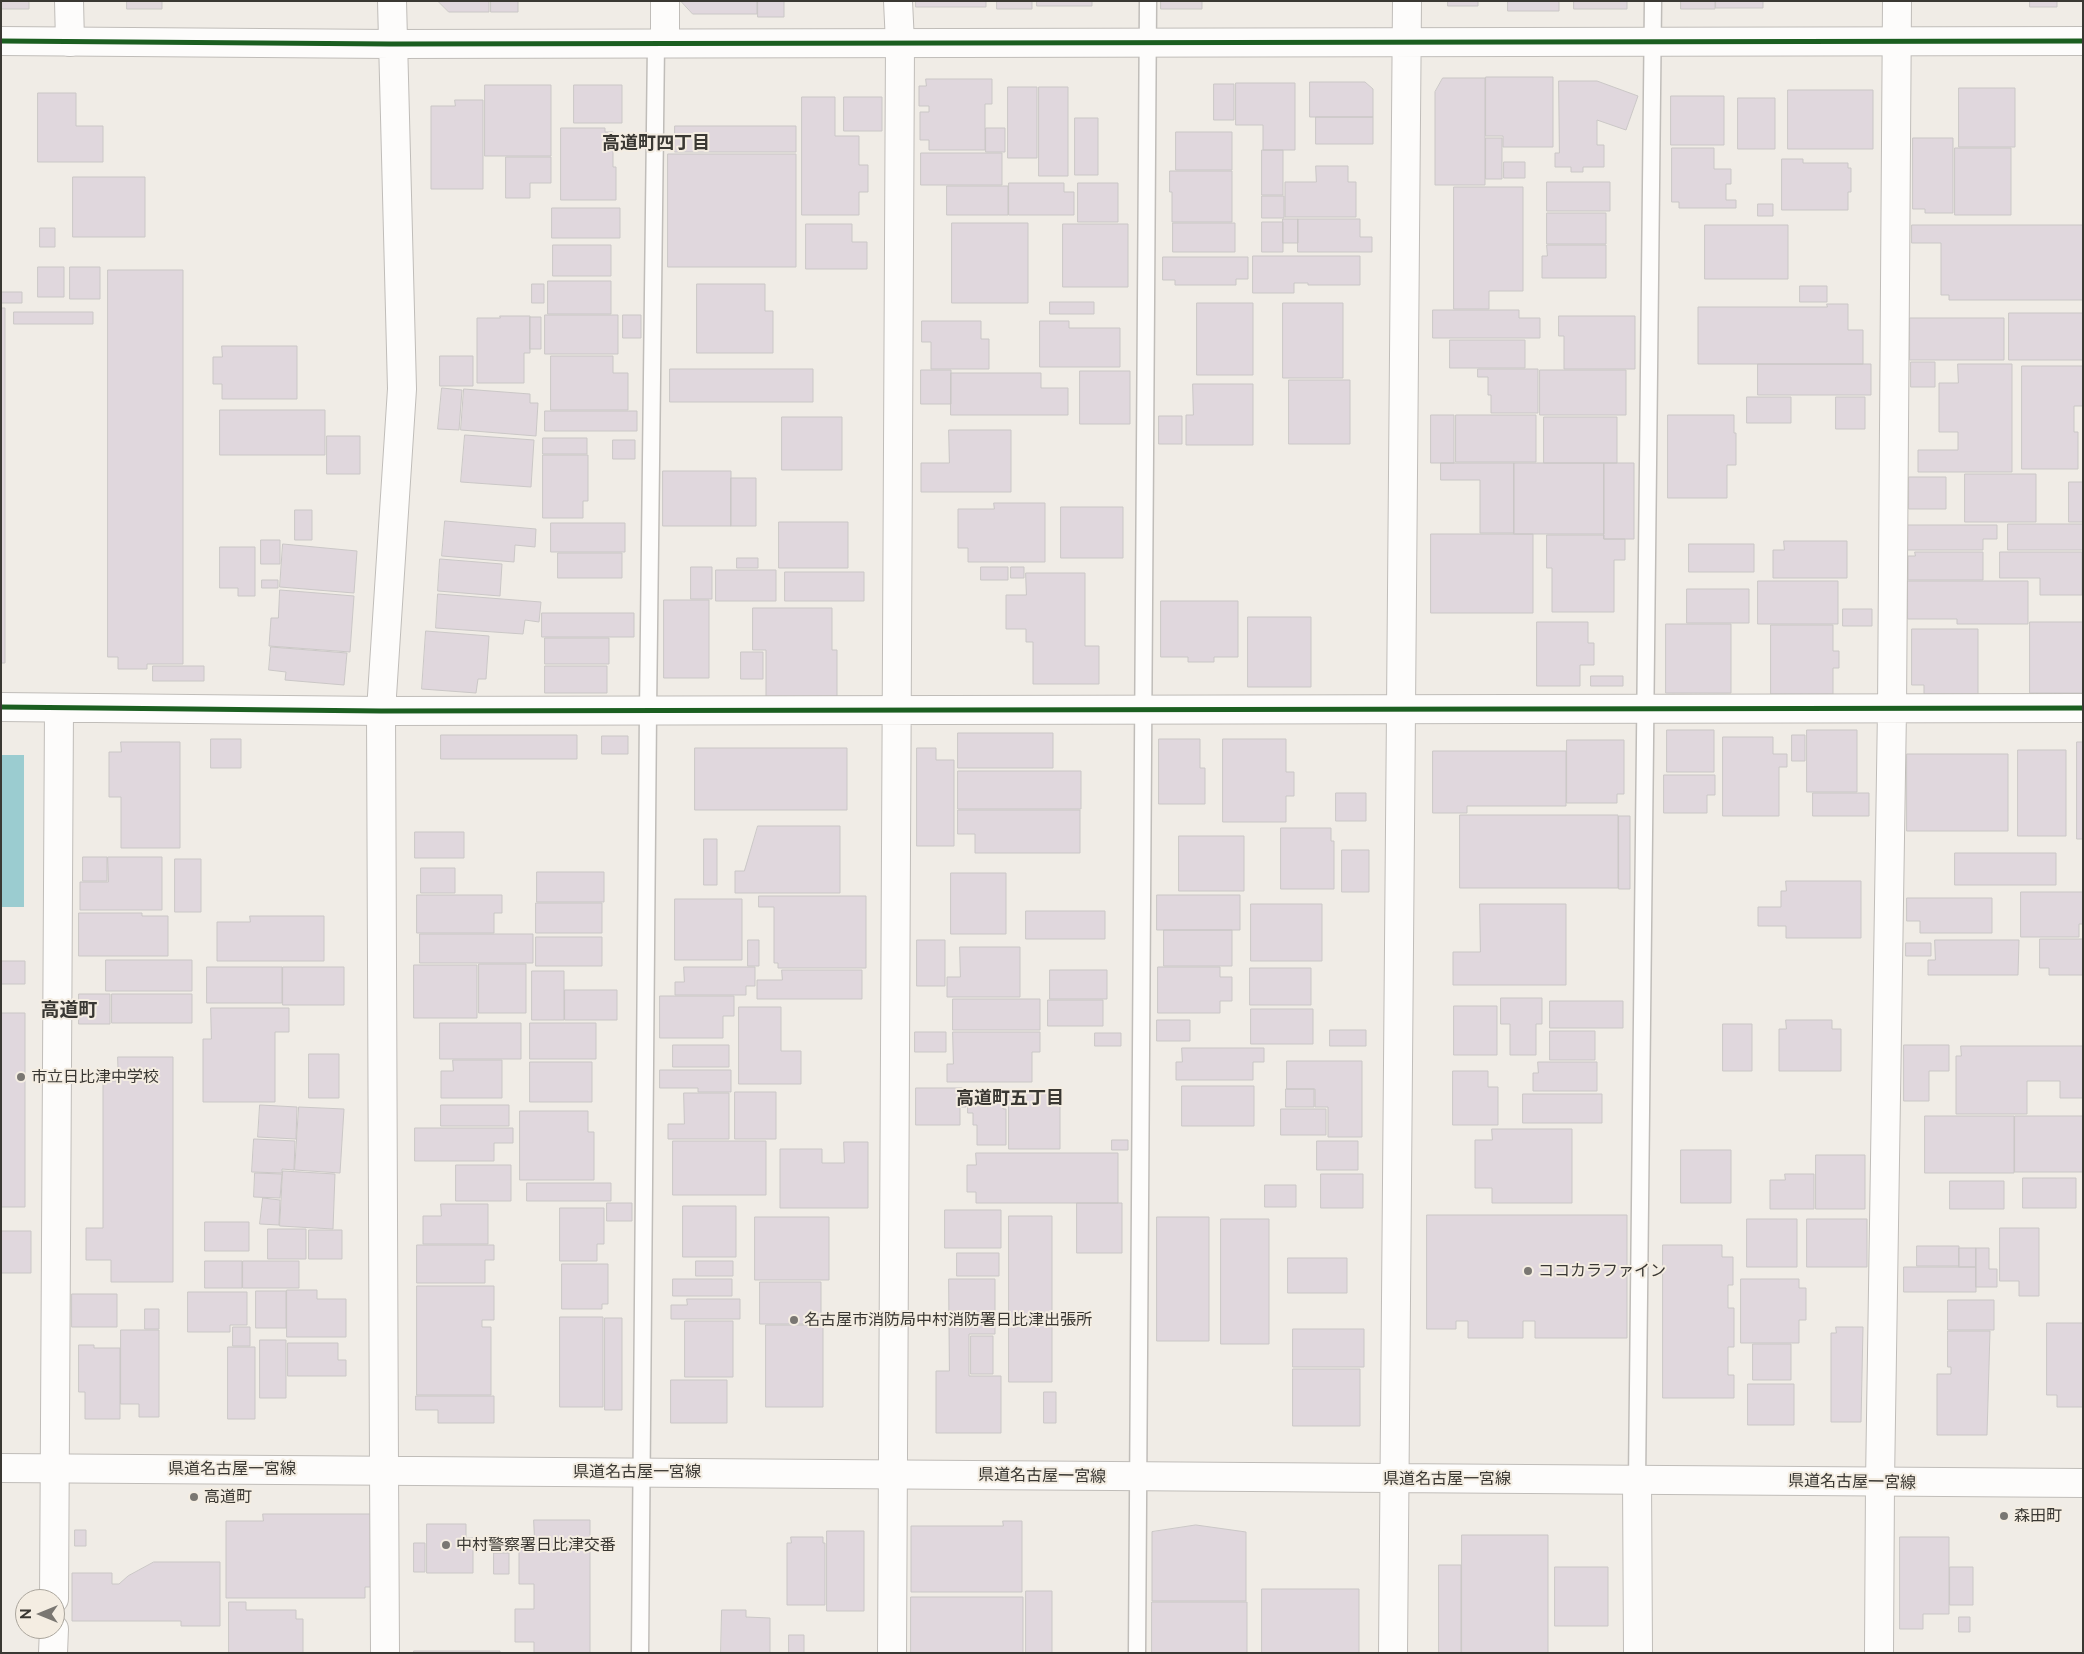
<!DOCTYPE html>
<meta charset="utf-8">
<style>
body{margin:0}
#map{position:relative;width:2084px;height:1654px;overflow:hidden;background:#f0ece6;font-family:Raleway,sans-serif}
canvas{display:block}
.frame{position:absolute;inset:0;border:2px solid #3a3833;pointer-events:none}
.north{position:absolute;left:15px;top:1589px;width:50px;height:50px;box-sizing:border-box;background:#f4ede2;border:1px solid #aaa59c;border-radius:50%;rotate:270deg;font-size:14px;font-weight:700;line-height:20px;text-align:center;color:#3a3833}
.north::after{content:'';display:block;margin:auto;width:18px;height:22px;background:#7a7772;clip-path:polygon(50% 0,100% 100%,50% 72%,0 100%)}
</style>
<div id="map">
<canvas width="2084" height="1654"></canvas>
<div class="frame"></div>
<div class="north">N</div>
</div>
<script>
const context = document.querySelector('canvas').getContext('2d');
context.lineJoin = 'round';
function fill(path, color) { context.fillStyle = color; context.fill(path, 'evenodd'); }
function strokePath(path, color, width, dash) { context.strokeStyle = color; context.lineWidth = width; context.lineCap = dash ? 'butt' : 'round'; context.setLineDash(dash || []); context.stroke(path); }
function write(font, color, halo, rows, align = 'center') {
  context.font = font + ' Raleway,"Noto Sans JP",sans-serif'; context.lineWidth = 4; context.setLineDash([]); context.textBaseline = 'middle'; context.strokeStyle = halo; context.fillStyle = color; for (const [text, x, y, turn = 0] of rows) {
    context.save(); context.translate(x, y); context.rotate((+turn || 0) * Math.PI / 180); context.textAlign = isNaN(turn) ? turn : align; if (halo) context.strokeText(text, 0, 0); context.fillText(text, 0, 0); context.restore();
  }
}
fill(new Path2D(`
 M1 755H24V907H1Z`), '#9bccd0');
const building = new Path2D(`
 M1 1H29V9H1Z
 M127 1H162V9H127Z
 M438 1H489V12H449Z
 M491 1H518V12H491Z
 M681 1H757V14H693Z
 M758 1H784V17H758Z
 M916 1H986V7H916Z
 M997 1H1032V9H997Z
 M1037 1H1092V6H1037Z
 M1161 1H1202V9H1161Z
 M1448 1H1478V6H1448Z
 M1508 1H1559V11H1508Z
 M1574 1H1627V9H1574Z
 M1681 1H1715V9H1681Z
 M1716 1H1763V8H1716Z
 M2030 1H2057V7H2030Z
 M1486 77H1553V147H1503V136H1486Z
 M1443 78H1485V185H1435V92Z
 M926 79H992V104H985V150H929V140H920V112H929V106H919V86H926Z
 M1559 81H1597L1638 96 1626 130 1597 120V145H1604V167H1583V172H1571V167H1555V153H1559Z
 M1310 82H1365L1373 89V117H1310Z
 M1236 83H1295V150H1263V125H1236Z
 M1214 84H1234V120H1214Z
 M485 85H551V156H485Z
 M574 85H622V123H574Z
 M1008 87H1037V158H1008Z
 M1039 87H1068V176H1039Z
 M1959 88H2015V147H1959Z
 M1788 90H1873V149H1788Z
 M38 93H76V126H103V162H38Z
 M1671 96H1724V145H1671Z
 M802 97H835V136H859V165H868V192H859V215H802Z
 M844 97H882V131H844Z
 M1738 98H1775V149H1738Z
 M455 100H483V189H431V106H455Z
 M1316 117H1373V144H1316Z
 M1075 118H1098V175H1075Z
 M675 126H796V152H675Z
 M561 128H605V132H613V167H616V200H561Z
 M986 128H1005V152H986Z
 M1176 132H1232V170H1176Z
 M1486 138H1502V179H1486Z
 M1913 138H1953V213H1925V209H1913Z
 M1672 148H1714V169H1731V184H1726V200H1736V208H1679V202H1672Z
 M1955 148H2011V215H1955Z
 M1262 150H1283V195H1262Z
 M921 153H1002V185H921Z
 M668 154H796V267H668Z
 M506 157H551V183H530V198H506Z
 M1782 159H1803V163H1848V168H1851V192H1848V210H1782Z
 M1504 162H1525V178H1504Z
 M1316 166H1348V182H1356V217H1285V182H1316Z
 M1170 171H1232V222H1172V192H1170Z
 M73 177H145V237H73Z
 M1547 182H1610V211H1547Z
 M1009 183H1064V192H1074V215H1009Z
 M1078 183H1118V222H1078Z
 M947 186H1008V215H947Z
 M1454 187H1523V291H1489V309H1454Z
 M1262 196H1284V218H1262Z
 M1758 204H1773V216H1758Z
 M552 208H620V238H552Z
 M1547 213H1606V244H1547Z
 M1283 219H1298V243H1283Z
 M1298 219H1360V237H1372V252H1298Z
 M1262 222H1283V252H1262Z
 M952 223H1028V303H952Z
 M1173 223H1235V252H1173Z
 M806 224H852V242H867V269H806Z
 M1063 224H1128V287H1063Z
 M1705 225H1788V279H1705Z
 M1912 225H2083V300H1949V295H1941V243H1912Z
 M40 228H55V247H40Z
 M553 245H611V276H553Z
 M1547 245H1606V278H1542V256H1547Z
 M1253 256H1360V285H1308V283H1294V293H1253Z
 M1163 257H1248V279H1236V285H1175V280H1163Z
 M38 267H64V297H38Z
 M70 267H100V299H70Z
 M108 270H183V664H147V669H118V657H108Z
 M548 281H611V314H548Z
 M532 284H544V303H532Z
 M697 284H765V311H773V353H697Z
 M1800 286H1827V302H1800Z
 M1 292H22V303H1Z
 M1050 302H1094V314H1050Z
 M1197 303H1253V375H1197Z
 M1283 303H1343V378H1283Z
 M1827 304H1848V330H1863V364H1698V307H1827Z
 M1 308H5V663H1Z
 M1433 310H1519V318H1540V338H1433Z
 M14 312H93V324H14Z
 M2009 313H2083V360H2009Z
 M545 315H618V354H545Z
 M623 315H641V338H623Z
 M500 316H530V353H524V383H477V318H500Z
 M1559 316H1635V369H1564V336H1559Z
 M530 317H541V349H530Z
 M1910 318H2004V360H1910Z
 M922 321H981V339H989V369H931V342H922Z
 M1040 321H1069V328H1120V367H1040Z
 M1450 340H1525V368H1450Z
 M222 346H297V399H222V384H213V357H222Z
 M440 356H473V386H440Z
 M551 356H613V373H628V410H551Z
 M1911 362H1935V387H1911Z
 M1758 364H1871V395H1758Z
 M1958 364H2012V472H1918V450H1958V432H1939V383H1958Z
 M2022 366H2083V406H2074V432H2078V469H2022Z
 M670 369H813V402H670Z
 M1478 369H1538V413H1491V395H1488V377H1478Z
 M921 370H951V404H921Z
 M1540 370H1626V415H1540Z
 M1080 371H1130V424H1080Z
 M951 373H1041V388H1068V415H951Z
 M1289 380H1350V444H1289Z
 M1193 384H1253V445H1186V415H1193Z
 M442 388 462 390 459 430 438 429Z
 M464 389 530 394V403H538L536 436 461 430Z
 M1747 397H1791V423H1747Z
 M1836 397H1865V429H1836Z
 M220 410H325V455H220Z
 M545 411H637V431H545Z
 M1431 415H1454V463H1431Z
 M1456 415H1536V462H1456Z
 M1668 415H1734V433H1736V465H1727V498H1668Z
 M1159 416H1182V444H1159Z
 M782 417H842V470H782Z
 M1544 417H1617V463H1544Z
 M949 430H1011V492H921V463H949Z
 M465 435 534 440 531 487 461 482Z
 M327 436H360V474H327Z
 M543 438H587V454H543Z
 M613 440H635V459H613Z
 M543 455H588V501H583V518H543Z
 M1441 463H1514V533H1480V480H1441Z
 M1514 463H1604V534H1514Z
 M1604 463H1634V539H1604Z
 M663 471H731V526H663Z
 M1965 474H2036V522H1965Z
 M1909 477H1946V509H1909Z
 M731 478H756V526H731Z
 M2069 482H2083V522H2069Z
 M994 503H1045V562H968V548H958V509H994Z
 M1061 507H1123V558H1061Z
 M295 510H312V540H295Z
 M445 521 536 529 535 547 515 545 514 562 442 556Z
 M779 522H848V568H779Z
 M551 523H625V552H551Z
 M2008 524H2083V550H2008Z
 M1905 525H1997V539H1983V550H1905Z
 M1431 534H1533V613H1431Z
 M1547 535H1604V539H1625V560H1614V612H1552V568H1547Z
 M261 540H280V564H261Z
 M1784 541H1847V578H1773V550H1784Z
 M283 544 357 551 354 593 280 587Z
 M1689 544H1754V572H1689Z
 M220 547H255V596H238V588H220Z
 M1915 552H1983V580H1908V556H1915Z
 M2000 552H2082V595H2040V578H2000Z
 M558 553H622V578H558Z
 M737 558H758V568H737Z
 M440 559 502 564 500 596 438 591Z
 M691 567H712V599H691Z
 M981 567H1008V580H981Z
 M1011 567H1024V578H1011Z
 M716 570H776V601H716Z
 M785 572H864V601H785Z
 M1026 573H1085V646H1099V684H1033V642H1026V629H1006V595H1026Z
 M262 580H278V588H262Z
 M1758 581H1838V624H1758Z
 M1908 581H2028V624H1957V619H1908Z
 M1687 589H1749V623H1687Z
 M280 590 354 596 350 652 269 646 271 618H278Z
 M438 594 541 602 539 622 525 620 523 634 436 628Z
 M664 600H709V678H664Z
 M1161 601H1238V657H1214V662H1188V657H1161Z
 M753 608H832V650H837V698H766V650H753Z
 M1843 609H1872V626H1843Z
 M542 613H634V637H542Z
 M1248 617H1311V687H1248Z
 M1537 622H1588V643H1594V665H1580V686H1537Z
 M2030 622H2083V693H2030Z
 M1666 624H1731V693H1666Z
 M1771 625H1833V651H1839V668H1833V694H1771Z
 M1912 629H1978V694H1924V685H1912Z
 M426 631 489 636 486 679H478L476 693 422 689Z
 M545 638H609V664H545Z
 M271 647 347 653 344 685 285 680 286 672 269 670Z
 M741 652H763V679H741Z
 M153 666H204V681H153Z
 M545 666H607V693H545Z
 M1591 676H1623V686H1591Z
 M1667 730H1714V772H1667Z
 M1807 730H1857V792H1807Z
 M958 733H1053V768H958Z
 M441 735H577V759H441Z
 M1792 735H1805V761H1792Z
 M602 736H628V754H602Z
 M1723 737H1773V754H1787V767H1779V816H1723Z
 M211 739H241V768H211Z
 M1159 739H1200V768H1205V804H1159Z
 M1223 739H1286V772H1294V796H1286V822H1223Z
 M1567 740H1624V794H1617V803H1567Z
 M121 742H180V848H121V797H109V752H121Z
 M2077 742H2083V839H2077Z
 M695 748H847V810H695Z
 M917 748H936V760H954V846H917Z
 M2018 750H2066V836H2018Z
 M1433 751H1566V806H1467V813H1433Z
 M1907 754H2008V831H1907Z
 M958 771H1081V809H958Z
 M1664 775H1715V795H1707V813H1664Z
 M1336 793H1366V821H1336Z
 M1813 793H1869V816H1813Z
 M958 810H1080V853H975V834H958Z
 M1460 815H1618V888H1460Z
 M1619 816H1630V889H1619Z
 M758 826H840V893H735V871H744Z
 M1281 828H1331V841H1334V889H1281Z
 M415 832H464V858H415Z
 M1179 836H1244V891H1179Z
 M704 839H717V885H704Z
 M1342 850H1369V892H1342Z
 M1955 853H2056V885H1955Z
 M83 857H107V881H83Z
 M108 857H162V910H80V882H108Z
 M175 859H201V912H175Z
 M421 868H455V893H421Z
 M537 872H604V902H537Z
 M951 873H1006V934H951Z
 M1786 881H1861V938H1786V926H1758V907H1781V891H1786Z
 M2021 892H2083V924H2079V937H2021Z
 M417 895H502V913H494V933H417Z
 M1157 895H1240V930H1157Z
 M759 896H866V968H778V963H774V907H759Z
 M1907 898H1992V933H1920V921H1907Z
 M675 899H742V960H675Z
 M536 903H602V933H536Z
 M1251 904H1322V961H1251Z
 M1480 904H1566V985H1453V952H1480Z
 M1026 911H1105V939H1026Z
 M79 913H142V916H168V956H79Z
 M250 916H324V961H217V922H250Z
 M1164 930H1232V966H1164Z
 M420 934H533V963H420Z
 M536 937H602V966H536Z
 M2040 939H2083V975H2049V968H2040Z
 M748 940H759V966H748Z
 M917 940H945V986H917Z
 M1935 940H2019L2018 975H1928V960H1935Z
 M1906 943H1931V956H1906Z
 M960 947H1020V997H947V977H960Z
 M106 960H192V991H106Z
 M1 961H25V984H1Z
 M479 964H526V1013H479Z
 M414 965H477V1018H414Z
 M207 967H282V1003H207Z
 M283 967H344V1005H283Z
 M684 967H755V986H746V995H675V982H684Z
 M1158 967H1220V977H1232V1001H1220V1013H1158Z
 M1250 968H1311V1005H1250Z
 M782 970H862V999H757V980H782Z
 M1050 970H1107V999H1050Z
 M532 971H564V1020H532Z
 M565 990H617V1020H565Z
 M79 994H110V1024H79Z
 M112 994H192V1023H112Z
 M660 996H734V1016H723V1038H660Z
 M1501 998H1542V1024H1536V1055H1510V1024H1501Z
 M953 999H1040V1030H953Z
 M1048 1000H1103V1026H1048Z
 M1550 1001H1623V1028H1550Z
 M1454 1006H1497V1055H1454Z
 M739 1007H781V1051H801V1084H739Z
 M211 1008H289V1032H275V1102H203V1039H211Z
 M1251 1009H1313V1044H1251Z
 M1 1013H25V1207H1Z
 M1157 1020H1190V1041H1157Z
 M1786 1020H1832V1029H1841V1071H1779V1029H1786Z
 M440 1023H521V1059H440Z
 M530 1023H596V1059H530Z
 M1723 1024H1752V1071H1723Z
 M1330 1030H1366V1046H1330Z
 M1550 1031H1595V1060H1550Z
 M915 1032H946V1052H915Z
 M953 1032H1040V1052H1032V1082H947V1064H953Z
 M1095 1033H1121V1046H1095Z
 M673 1045H729V1067H673Z
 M1904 1045H1949V1071H1929V1101H1904Z
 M1961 1046H2083V1098H2060V1081H2027V1114H1956V1056H1961Z
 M1182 1048H1264V1062H1253V1080H1176V1062H1182Z
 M309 1054H339V1098H309Z
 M118 1057H173V1282H111V1260H86V1228H103V1081H118Z
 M453 1060H502V1098H441V1071H453Z
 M1287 1061H1362V1137H1328V1107H1315V1089H1287Z
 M530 1062H592V1102H530Z
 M1538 1062H1597V1091H1533V1073H1538Z
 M660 1070H731V1092H698V1088H660Z
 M1453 1071H1488V1087H1498V1125H1453Z
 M1182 1086H1254V1126H1182Z
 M916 1088H966V1107H960V1125H916Z
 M1286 1089H1314V1107H1286Z
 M1009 1091H1060V1149H1009Z
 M735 1092H776V1139H735Z
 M968 1092H1003V1109H1006V1145H977V1125H973V1113H968Z
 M684 1093H729V1139H668V1124H684Z
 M1523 1094H1602V1123H1523Z
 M260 1105 297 1107 296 1139 258 1137Z
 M441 1105H509V1126H441Z
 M299 1107 344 1109 340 1173 295 1170Z
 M1281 1109H1326V1135H1281Z
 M520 1111H588V1132H594V1180H520Z
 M1925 1116H2014V1173H1925Z
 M2015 1116H2083V1172H2015Z
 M415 1128H513V1143H494V1161H415Z
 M1492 1129H1572V1203H1492V1188H1475V1140H1492Z
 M254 1139 295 1141 294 1170 282 1169V1173L252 1172Z
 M1112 1140H1128V1150H1112Z
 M673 1141H766V1195H673Z
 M1317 1141H1358V1170H1317Z
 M844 1142H868V1208H780V1149H822V1163H844Z
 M1681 1150H1731V1203H1681Z
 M976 1153H1118V1203H976V1192H967V1165H976Z
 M1816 1155H1865V1209H1816Z
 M456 1165H511V1201H456Z
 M283 1171 335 1174 333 1229 280 1226Z
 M255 1173 282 1174 280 1198 254 1197Z
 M1321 1174H1363V1208H1321Z
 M1785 1174H1814V1209H1770V1180H1785Z
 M2023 1178H2076V1208H2023Z
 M1950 1181H2004V1209H1950Z
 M527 1183H611V1201H527Z
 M1265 1185H1296V1207H1265Z
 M263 1198 280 1200 279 1225 260 1224Z
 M607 1203H632V1221H607Z
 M1077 1203H1122V1253H1077Z
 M441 1204H488V1244H423V1216H441Z
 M683 1206H736V1257H683Z
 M560 1208H604V1244H597V1261H560Z
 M945 1210H1001V1248H945Z
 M1427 1215H1627V1338H1535V1321H1523V1338H1468V1321H1456V1329H1427Z
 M1009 1216H1052V1382H1009Z
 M755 1217H829V1280H755Z
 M1157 1217H1209V1341H1157Z
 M1221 1219H1269V1344H1221Z
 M1747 1219H1797V1267H1747Z
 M1807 1219H1867V1267H1807Z
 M205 1222H249V1251H205Z
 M2000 1228H2039V1296H2019V1281H2000Z
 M268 1229H306V1259H268Z
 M309 1230H342V1259H309Z
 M1 1231H31V1273H1Z
 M417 1245H494V1260H485V1283H417Z
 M1663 1245H1722V1257H1733V1285H1728V1308H1734V1347H1728V1375H1734V1398H1663Z
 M1917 1246H1959V1266H1917Z
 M1959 1248H1976V1267H1959Z
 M1976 1248H1989V1269H1997V1287H1976Z
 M957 1253H999V1276H957Z
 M1288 1258H1347V1293H1288Z
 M205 1261H242V1288H205Z
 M243 1261H299V1288H243Z
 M696 1261H733V1276H696Z
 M562 1264H608V1304H602V1309H562Z
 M1904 1267H1976V1292H1904Z
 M673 1279H732V1296H673Z
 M949 1279H995V1334H969V1376H1001V1433H936V1371H949Z
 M1741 1279H1799V1288H1806V1320H1799V1343H1741Z
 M760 1282H821V1324H760Z
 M417 1286H494V1320H482V1327H491V1395H417Z
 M287 1290H317V1299H346V1337H287Z
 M256 1291H286V1328H256Z
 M188 1292H247V1325H230V1332H188Z
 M72 1294H117V1327H72Z
 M687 1299H740V1319H671V1305H687Z
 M1948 1300H1994V1330H1948Z
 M145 1309H159V1329H145Z
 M560 1317H603V1407H560Z
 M605 1318H622V1410H605Z
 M685 1321H733V1377H685Z
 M2047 1323H2083V1407H2057V1395H2047Z
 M766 1325H823V1407H766Z
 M233 1327H250V1346H233Z
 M1836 1327H1863L1861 1422H1831V1333H1836Z
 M1293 1329H1364V1367H1293Z
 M121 1330H159V1417H139V1404H121Z
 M1948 1331H1990L1987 1435H1937V1374H1951V1367H1948Z
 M971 1336H993V1374H971Z
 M260 1340H286V1398H260Z
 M288 1343H338V1360H346V1376H288Z
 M1753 1344H1791V1380H1753Z
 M79 1345H94V1348H120V1419H85V1392H79Z
 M228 1347H255V1419H228Z
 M1293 1369H1360V1426H1293Z
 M671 1380H727V1423H671Z
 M1748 1384H1794V1425H1748Z
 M1044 1392H1056V1423H1044Z
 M416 1396H494V1423H438V1410H416Z
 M263 1514H373V1587H365V1598H226V1521H263Z
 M534 1520H590V1653H534V1642H515V1609H534V1584H519V1537H534Z
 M1003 1521H1022V1592H911V1526H1003Z
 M427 1524H466V1538H473V1573H427Z
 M1196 1525 1246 1532V1601H1152V1532Z
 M75 1530H86V1546H75Z
 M827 1531H864V1611H827Z
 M1462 1535H1548V1653H1462Z
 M791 1537H823V1543H825V1605H787V1543H791Z
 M1900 1537H1949V1614H1923V1629H1900Z
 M414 1543H425V1572H414Z
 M494 1553H509V1574H494Z
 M154 1562H220V1626H181V1621H72V1573H112V1584H119L128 1576Z
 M1439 1565H1461V1653H1439Z
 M1555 1567H1608V1626H1555Z
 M1950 1567H1973V1605H1950Z
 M1262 1589H1359V1653H1262Z
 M1026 1591H1052V1653H1026Z
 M911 1597H1023V1653H911Z
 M229 1602H246V1610H296V1619H303V1653H229Z
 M1152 1602H1247V1653H1152Z
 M722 1610H746V1617L770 1618V1653H721Z
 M1959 1617H1970V1632H1959Z
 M789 1635H804V1653H789Z
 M414 1651H500V1653H414Z`);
fill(building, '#e0d7dd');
strokePath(building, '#cac7c6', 1);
const lane = new Path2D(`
 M1637 1480 1653 1
 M640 1653 648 711 656 43
 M1137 1653 1148 1`);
const street = new Path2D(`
 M69 1 70 42
 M665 43V1
 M1 707 381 711 2083 708
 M384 1470 385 1653
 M1637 1480 1638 1653
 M54 1599 59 708
 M53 1653 54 1629
 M892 1653 900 43 898 1
 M1879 1653 1880 1482 1892 709 1897 1`);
const secondary = new Path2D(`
 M1 41 391 44 2083 41
 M1 1468 2083 1483
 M384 1470 381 711 402 389 392 1
 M1393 1653 1407 1`);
strokePath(lane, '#c0bdb9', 19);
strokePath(street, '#c0bdb9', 30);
strokePath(secondary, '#c0bdb9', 30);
strokePath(lane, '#fdfcfb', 16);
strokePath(street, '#fdfcfb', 28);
strokePath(secondary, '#fdfcfb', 28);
strokePath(new Path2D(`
 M1 41 391 44 2083 41
 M1 707 381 711 2083 708`), '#1b5e20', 5);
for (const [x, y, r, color] of [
 [21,1077,5,"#7a7772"],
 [1528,1271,5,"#7a7772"],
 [794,1320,5,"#7a7772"],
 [194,1497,5,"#7a7772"],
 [2004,1516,5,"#7a7772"],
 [446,1545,5,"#7a7772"]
]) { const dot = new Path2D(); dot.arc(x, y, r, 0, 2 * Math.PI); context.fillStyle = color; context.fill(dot); strokePath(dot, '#f4ede2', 2); }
write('16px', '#3a3833', '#f4ede2', [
 ["市立日比津中学校",31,1077],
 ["ココカラファイン",1538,1271],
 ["名古屋市消防局中村消防署日比津出張所",804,1320],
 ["高道町",204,1497],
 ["森田町",2014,1516],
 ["中村警察署日比津交番",456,1545]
], 'left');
write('16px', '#3a3833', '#f4ede2', [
 ["県道名古屋一宮線",232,1469],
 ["県道名古屋一宮線",637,1472],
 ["県道名古屋一宮線",1042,1476,1],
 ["県道名古屋一宮線",1447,1479],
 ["県道名古屋一宮線",1852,1482,1]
]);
write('bold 18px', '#3a3833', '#f4ede2', [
 ["高道町四丁目",656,144],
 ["高道町五丁目",1010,1099]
]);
write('bold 19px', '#3a3833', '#f4ede2', [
 ["高道町",69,1010]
]);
</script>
